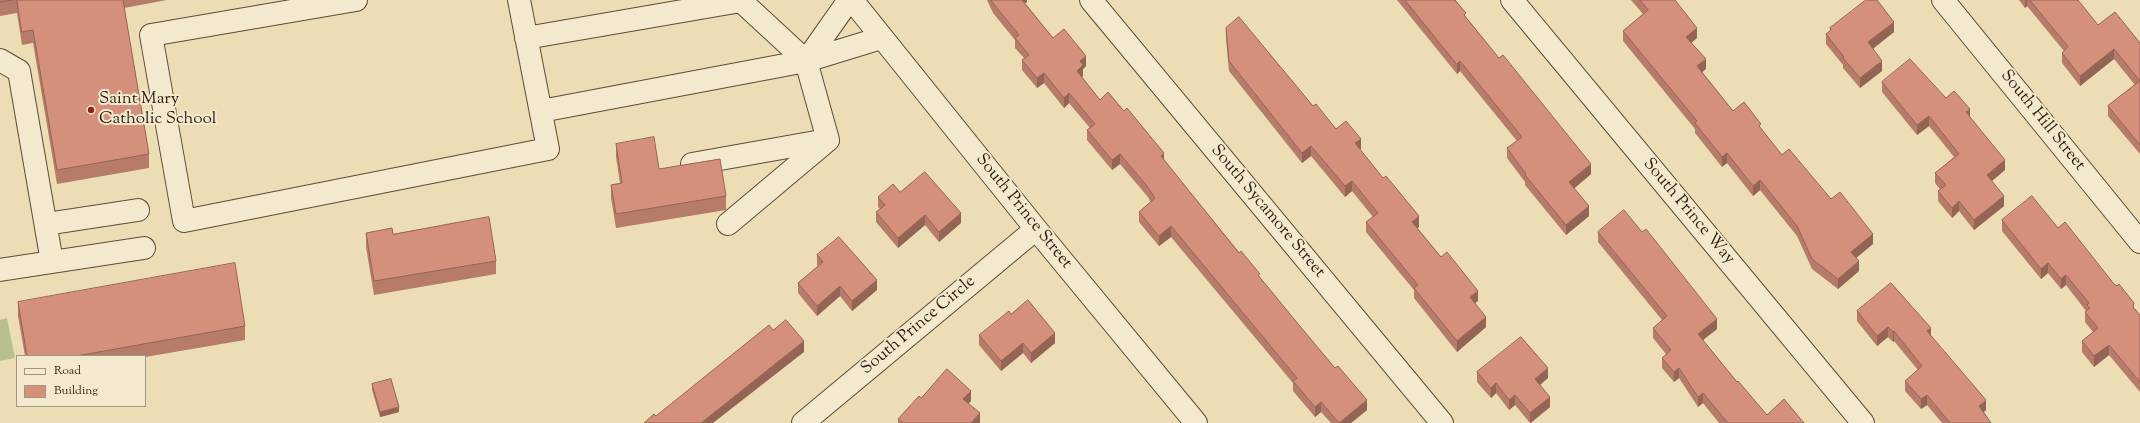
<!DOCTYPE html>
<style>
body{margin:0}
#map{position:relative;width:2140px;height:423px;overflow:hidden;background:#ecddb5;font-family:"Sorts Mill Goudy",serif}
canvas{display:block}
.legend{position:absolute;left:16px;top:355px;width:130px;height:52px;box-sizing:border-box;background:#f3e9cf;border:1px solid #a49782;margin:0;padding:5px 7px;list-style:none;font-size:12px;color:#2d1c0e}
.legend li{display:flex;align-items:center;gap:8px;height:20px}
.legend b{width:20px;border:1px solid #a49782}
</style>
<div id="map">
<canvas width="2140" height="423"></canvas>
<ul class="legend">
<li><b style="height:5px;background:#f3e9cf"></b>Road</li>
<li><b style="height:11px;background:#d4907a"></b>Building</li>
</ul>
</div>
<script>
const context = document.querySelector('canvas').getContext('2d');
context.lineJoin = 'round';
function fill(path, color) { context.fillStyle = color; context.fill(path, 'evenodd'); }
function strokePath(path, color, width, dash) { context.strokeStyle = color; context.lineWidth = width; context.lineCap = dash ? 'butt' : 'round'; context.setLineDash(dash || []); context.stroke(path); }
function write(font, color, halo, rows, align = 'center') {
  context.font = font + ' "Sorts Mill Goudy",serif'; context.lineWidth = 4; context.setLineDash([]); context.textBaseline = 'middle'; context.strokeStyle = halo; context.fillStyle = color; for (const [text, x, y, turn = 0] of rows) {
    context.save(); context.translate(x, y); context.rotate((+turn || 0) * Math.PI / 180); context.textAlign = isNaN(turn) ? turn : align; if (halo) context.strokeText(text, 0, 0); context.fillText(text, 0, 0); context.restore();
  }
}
fill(new Path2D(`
 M7 318 15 358 0 361V320Z`), '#b8c18d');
const minor = new Path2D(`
 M356 0 151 35 184 221 548 149 519 0
 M852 0 1036 229 1196 423
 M1091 0 1442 423
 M1512 0 1863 423
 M1943 0 2140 242
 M526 38 741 1 806 61 828 140 728 224
 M0 60 19 71 52 262
 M806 61 849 0
 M541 111 806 61 881 38
 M692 164 827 140
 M46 224 138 210
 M0 270 144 248
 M803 423 1036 229`);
strokePath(minor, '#5d4c38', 24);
strokePath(minor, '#f3e9cf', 22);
fill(new Path2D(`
 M0 0H167L124 8 149 154V168L57 184 33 43 22 45 17 13 0 16Z
 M987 0H1027V2L1025 3 1053 38 1086 66 1083 69V76L1082 77 1100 100 1164 160 1260 278 1367 410 1351 423H1331L1321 412 1315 417 1293 391V383L1171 237 1159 246 1139 222V212L1151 202 1147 196 1120 164 1112 170 1087 140V130L1090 128 1069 103 1064 108 1044 83 1037 88 1022 70V60L1024 58 1015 48V40L993 13Z
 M1397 0H1455L1466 17 1591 174 1574 188 1589 216 1566 235 1525 185V182L1507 158V148L1517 141 1460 71 1457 74Z
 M1631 0H1675L1697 38 1691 43 1706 69 1702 72 1733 111 1761 129 1782 155 1831 199 1873 244 1856 258 1859 271 1838 289 1812 269 1797 236 1760 190 1753 196 1727 163 1722 167 1695 133V129L1623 41V31L1643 14Z
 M2019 0H2078L2098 25 2140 43V154L2108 116V106L2135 85 2114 59 2080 86 2062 63V53L2064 51 2027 6 2025 8Z
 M1226 28 1313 106 1336 129 1361 149 1360 150 1419 227 1417 228 1478 301 1475 303 1486 327 1457 352 1414 298V290L1366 232V222L1373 217 1352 191 1345 197 1311 156 1302 163 1229 71 1226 38Z
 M1830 28 1894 32 1873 49 1882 71 1860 88 1843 68V65L1826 44V34L1830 31Z
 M1882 82 1946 98 1970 117 2005 170 1992 181 2004 206 1974 230 1959 211 1952 218 1938 201V191L1940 189 1935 183V173L1954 157 1929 126 1917 135 1882 92Z
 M616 144 659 169 726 196V210L616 228 611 198V185L620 183 616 157Z
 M900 192 961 223 939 242 925 225 898 248 876 222V212L880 209 878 207V197Z
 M2002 220 2058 228 2114 284 2140 315V392L2109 355 2094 367 2082 352V341L2093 332 2085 322V312L2086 311 2066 285 2061 289 2048 273 2041 279 2002 231Z
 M1598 232 1717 329 1703 340 1737 382 1767 415 1804 423H1719L1703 403 1698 407 1679 378 1674 382 1662 368V358L1666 354 1653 338V328L1662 320 1598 242Z
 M366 233 393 234 496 261V274L374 295 366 247Z
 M817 255 877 290 852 311 840 296 817 316 798 293V283L818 266 817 265Z
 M18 302 245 326V340L145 357V356H25L18 316Z
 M1857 311 1931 336 1986 410 1984 412 1991 423H1942L1927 405 1921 409 1905 391V381L1918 370 1894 341 1893 342 1888 337 1877 346 1857 321Z
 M1011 314 1055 343 1031 363 1023 353 1001 371 979 345V335Z
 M1477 372 1548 378 1540 385 1550 407 1531 423H1530L1515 405 1509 410 1496 393 1491 398 1477 382Z
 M372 384 399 412 380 417 372 390Z
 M921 398 971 401 968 403 980 423H898V419Z`), '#b67c69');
fill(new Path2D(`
 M1019 0H1027V2L1019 6Z
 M2025 0H2027V6L2025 8Z
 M1894 22V32L1868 52V42Z
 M1697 28V38L1686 47V37Z
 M2114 49V59L2080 86V76Z
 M1086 56V66L1083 69V76L1077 81V71L1080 61Z
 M1706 59V69L1697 76V66Z
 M1460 61V71L1457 74V64Z
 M1882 61V71L1860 88V78Z
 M1044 73V83L1037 88V78Z
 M1069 93V103L1064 108V98Z
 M1970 109V119L1966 112Z
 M1929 116V126L1917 135V125Z
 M1361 139V149L1355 154V143Z
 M1311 146V156L1302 163V153Z
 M1164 153V164L1161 156Z
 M1727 153V163L1722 167V157Z
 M1120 154V164L1112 170V160Z
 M2005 160V170L1987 185V175Z
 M1591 164V174L1569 193V182Z
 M1760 180V190L1753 196V186Z
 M1352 181V191L1345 197V186Z
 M2004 196V206L1974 230V220Z
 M1959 201V211L1952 218V208Z
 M1589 206V216L1566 235V225Z
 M961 213V223L939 242V232Z
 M925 215V225L898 248V238Z
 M1419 216V227L1412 232V222Z
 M1171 226V237L1159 246V236Z
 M1873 234V244L1851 262V252Z
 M1859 261V271L1838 289V279Z
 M2048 263V273L2041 279V269Z
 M2066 275V285L2061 289V279Z
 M877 280V290L852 311V301Z
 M840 286V296L817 316V306Z
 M1478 291V301L1470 307V297Z
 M1486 317V327L1457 352V341Z
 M1717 319V329L1698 344V334Z
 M1888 327V337L1877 346V336Z
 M1931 328V338L1927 331Z
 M1894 331V341L1893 342V332Z
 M1055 333V343L1031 363V353Z
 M804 341V352L713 423H701Z
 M1023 343V353L1001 371V361Z
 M2109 345V355L2094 367V356Z
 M1548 368V378L1535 389V379Z
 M1679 368V378L1674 382V372Z
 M1496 383V393L1491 398V388Z
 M971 391V401L963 409V399Z
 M1703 393V403L1698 407V397Z
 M1515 395V405L1509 410V400Z
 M1927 395V405L1921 409V399Z
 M1550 397V407L1530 423V413Z
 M1367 400V410L1351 423H1339Z
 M1986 400V410L1979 416V406Z
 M1321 402V412L1315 417V407Z
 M399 407V412L380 417V412Z
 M980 413V423H971Z`), '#946555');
const building = new Path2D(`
 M0 0H13L0 2Z
 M17 0H123L149 154 57 170 33 30 22 32Z
 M991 0H1022L1053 38 1064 29 1086 56 1080 61 1083 65 1077 71 1100 100 1108 92 1124 111 1127 108 1164 153 1161 156 1239 253 1241 251 1260 274 1258 275 1294 319 1335 368 1338 366 1367 400 1339 423 1321 402 1315 407 1293 381 1297 378 1171 226 1159 236 1139 212 1155 198 1147 186 1120 154 1112 160 1087 130 1095 124 1069 93 1064 98 1044 73 1037 78 1022 60 1029 55 1015 38 1019 35 993 3Z
 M1405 0H1455L1466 13 1464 15 1499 58 1503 55 1591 164 1569 182 1589 206 1566 225 1525 175 1526 174 1507 148 1522 137 1460 61 1457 64Z
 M1640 0H1675L1697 28 1686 37 1706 59 1697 66 1733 111 1744 102 1761 124 1759 126 1782 155 1789 149 1831 199 1840 192 1873 234 1851 252 1859 261 1838 279 1812 259 1797 226 1760 180 1753 186 1727 153 1722 157 1695 123 1697 121 1623 31 1648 10Z
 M1866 0H1877L1894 22 1868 42 1882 61 1860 78 1843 58 1844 57 1826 34 1831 30 1830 28Z
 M2030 0H2078L2098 25 2115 12 2140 43V81L2114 49 2080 76 2062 53 2068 47Z
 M1239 17 1313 106 1316 104 1336 129 1346 121 1361 139 1355 143 1383 178 1386 176 1419 216 1412 222 1441 257 1447 252 1478 291 1470 297 1486 317 1457 341 1414 288 1418 285 1366 222 1378 213 1352 181 1345 186 1311 146 1302 153 1229 61 1226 28Z
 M1910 59 1946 98 1954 91 1970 109 1966 112 2005 160 1987 175 2004 196 1974 220 1959 201 1952 208 1938 191 1946 185 1935 173 1959 154 1929 116 1917 125 1882 82Z
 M2140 81V145L2108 106Z
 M654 137 659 169 720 159 726 196 616 214 611 185 622 183 616 144Z
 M925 172 961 213 939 232 925 215 898 238 876 212 885 205 878 197 893 184 900 192Z
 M2032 196 2058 228 2065 222 2114 284 2117 286 2119 284 2134 303 2133 307 2140 315V382L2109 345 2094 356 2082 341 2098 328 2085 312 2090 308 2087 305 2089 303 2066 275 2061 279 2048 263 2041 269 2002 220Z
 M1624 210 1642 232 1646 229 1717 319 1698 334 1737 382 1738 381 1767 415 1784 399 1804 423H1728L1703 393 1698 397 1679 368 1674 372 1662 358 1671 350 1653 328 1667 316 1598 232Z
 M489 217 496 261 374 281 366 233 392 228 393 234Z
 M839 237 877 280 852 301 840 286 817 306 798 283 823 262 817 255Z
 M235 263 245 326 76 356H27L18 302Z
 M1891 283 1931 328 1927 331 1986 400 1979 406 1991 423H1950L1927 395 1921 399 1905 381 1922 366 1894 331 1893 332 1888 327 1877 336 1857 311Z
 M1028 300 1055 333 1031 353 1023 343 1001 361 979 335 1009 311 1011 314Z
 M786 320 804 341 701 423H644L654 414 656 416 769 325 773 330Z
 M1521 337 1548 368 1535 379 1550 397 1530 413 1515 395 1509 400 1496 383 1491 388 1477 372Z
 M947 369 971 391 963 399 980 413 971 423H903L898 419 919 396 921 398Z
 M391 379 399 407 380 412 372 384Z`);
fill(building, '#d4907a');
strokePath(building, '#946555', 1);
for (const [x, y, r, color] of [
 [91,110,4,"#8f2418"]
]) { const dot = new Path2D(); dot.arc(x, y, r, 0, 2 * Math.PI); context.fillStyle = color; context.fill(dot); strokePath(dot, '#f3e9cf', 1.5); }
write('17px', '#2d1c0e', '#f3e9cf', [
 ["Saint Mary",99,100],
 ["Catholic School",99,120]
], 'left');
write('17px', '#2d1c0e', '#f3e9cf', [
 ["South Hill Street",2042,121,51],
 ["South Prince Street",1023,212,51],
 ["South Sycamore Street",1267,212,50],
 ["South Prince Way",1688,212,50],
 ["South Prince Circle",919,326,-40]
]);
</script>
